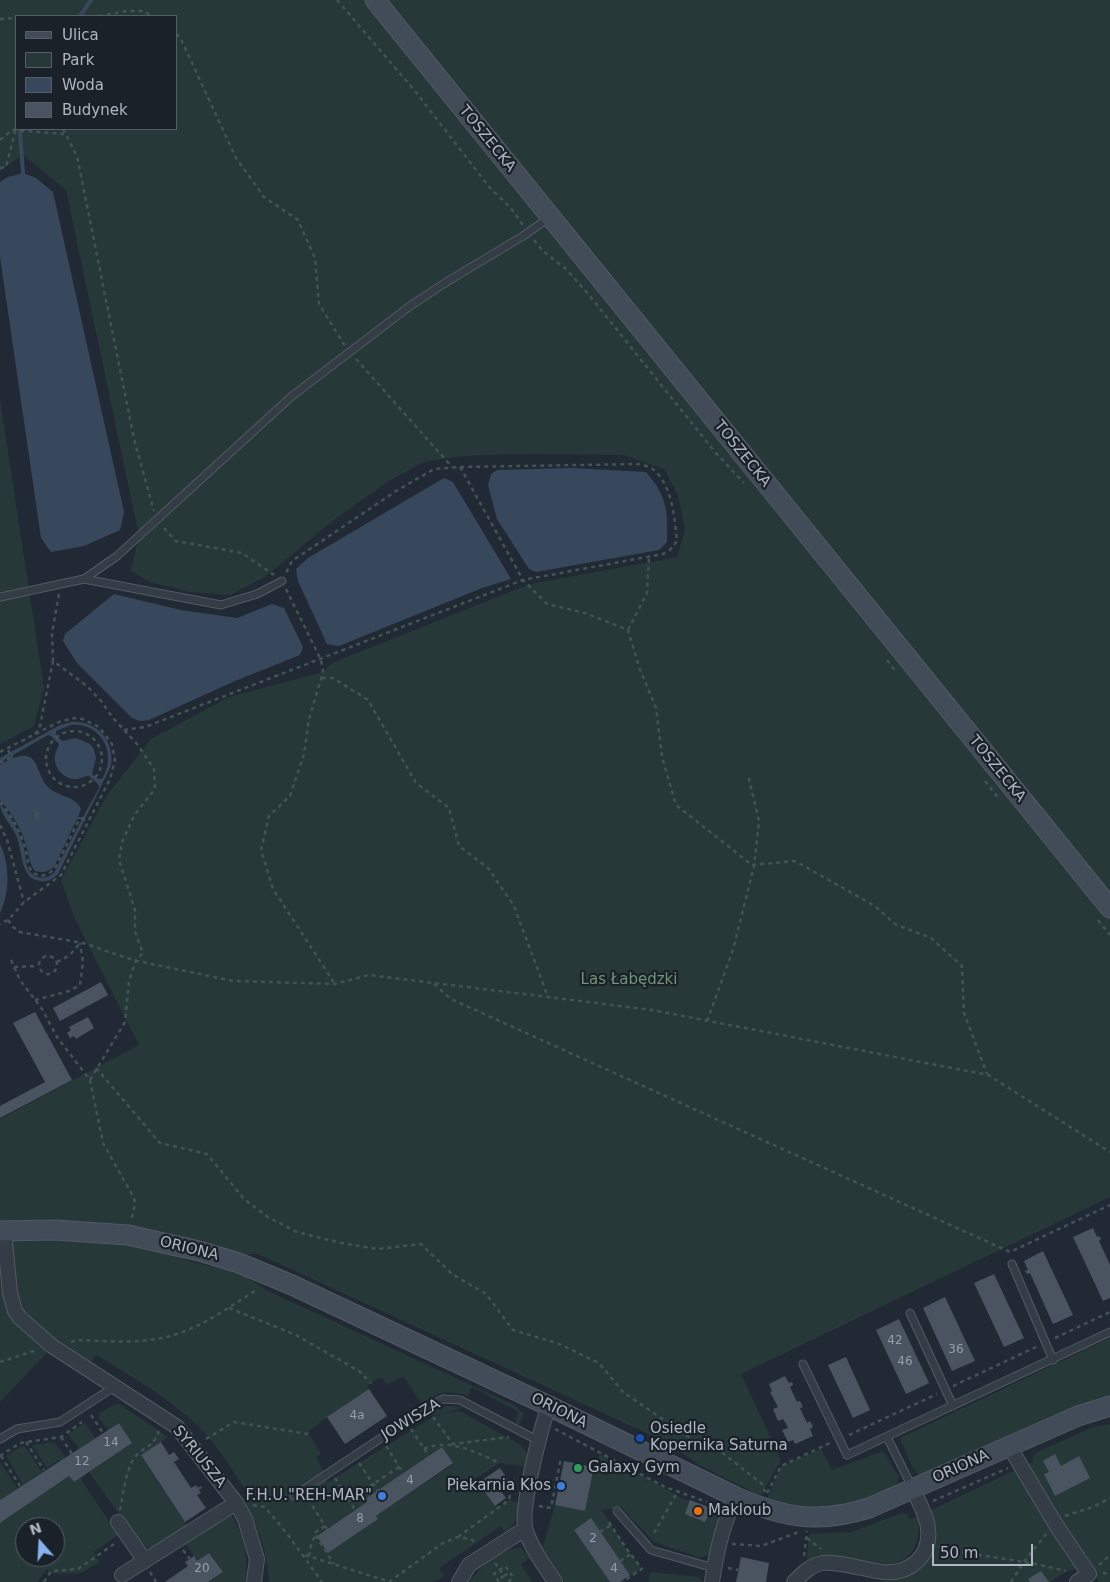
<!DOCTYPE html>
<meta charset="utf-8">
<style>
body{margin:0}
#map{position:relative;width:1110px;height:1582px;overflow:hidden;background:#212a34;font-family:"DejaVu Sans",sans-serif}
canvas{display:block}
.legend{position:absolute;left:15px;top:15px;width:162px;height:115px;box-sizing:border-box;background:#1a2129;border:1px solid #555d66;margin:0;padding:6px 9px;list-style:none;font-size:15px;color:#aeb7c2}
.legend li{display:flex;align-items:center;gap:10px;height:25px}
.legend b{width:25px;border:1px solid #555d66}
.north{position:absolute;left:15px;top:1517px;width:50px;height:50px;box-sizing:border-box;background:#1a2129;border:1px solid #555d66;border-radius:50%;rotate:341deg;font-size:14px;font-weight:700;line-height:20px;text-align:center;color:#aeb7c2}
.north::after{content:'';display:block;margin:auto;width:18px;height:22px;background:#87b2ee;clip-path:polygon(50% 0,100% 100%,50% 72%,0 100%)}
.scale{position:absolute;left:932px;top:1544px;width:101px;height:22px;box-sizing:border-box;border:2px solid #aeb7c2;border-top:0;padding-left:6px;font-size:15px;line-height:18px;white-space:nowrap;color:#aeb7c2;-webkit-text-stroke:4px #1a2129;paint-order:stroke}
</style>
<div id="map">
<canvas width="1110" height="1582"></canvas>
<ul class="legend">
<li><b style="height:6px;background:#424b58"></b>Ulica</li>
<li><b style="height:14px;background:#263837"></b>Park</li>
<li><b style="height:14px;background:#38485c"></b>Woda</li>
<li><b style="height:14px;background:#495460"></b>Budynek</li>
</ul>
<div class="north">N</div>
<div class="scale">50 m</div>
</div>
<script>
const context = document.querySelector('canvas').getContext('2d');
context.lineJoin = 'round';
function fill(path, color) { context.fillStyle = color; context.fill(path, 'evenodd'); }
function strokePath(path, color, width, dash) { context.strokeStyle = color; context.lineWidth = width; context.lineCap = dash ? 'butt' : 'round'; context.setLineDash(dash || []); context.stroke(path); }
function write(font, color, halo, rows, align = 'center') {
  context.font = font + ' "DejaVu Sans",sans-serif'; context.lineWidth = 4.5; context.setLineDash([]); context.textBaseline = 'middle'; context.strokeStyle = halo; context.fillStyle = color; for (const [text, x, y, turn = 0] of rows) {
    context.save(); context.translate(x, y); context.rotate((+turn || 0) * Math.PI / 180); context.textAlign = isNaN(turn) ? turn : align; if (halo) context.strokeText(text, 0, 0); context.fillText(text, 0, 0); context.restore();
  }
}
fill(new Path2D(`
 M0 0H1110V1197L741 1374 781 1460 761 1496 699 1465 668 1443 258 1254H169C198 1267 239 1266 264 1289L514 1405 524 1414 519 1425 515 1423 519 1412 472 1387 468 1396C448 1389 439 1392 422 1404L403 1376 387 1385 381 1377 367 1385 369 1389 327 1417 308 1432 321 1454 316 1457C321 1465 323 1474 328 1482L322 1486 433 1417 443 1414 427 1416C441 1406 444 1404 462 1408L446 1413 460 1411 519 1444C528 1451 528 1457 526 1467L500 1463 474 1479 495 1506 499 1507 509 1500 520 1503 517 1519 506 1534 501 1526 439 1568 444 1576 434 1582H269C267 1549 258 1529 245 1500L250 1496C233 1472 218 1445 197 1425 167 1397 131 1376 96 1355L91 1362 59 1340 0 1402V1119L139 1045 74 917 61 880 107 795 151 739 229 697 323 672 332 663 530 584 677 557 685 530 678 495 664 469 623 455 524 454 461 456 424 462 389 481 335 519 265 577 230 595 189 592 150 582 131 571 139 536 66 190 23 155 0 171ZM16 16H176V129H16ZM442 1447 453 1464 376 1516 369 1525 329 1552 317 1535 367 1502 365 1499Z
 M0 399 44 688 34 726 0 744Z
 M1110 1338V1396L920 1476 913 1468 900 1438Z
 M119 1404 168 1437 141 1456 188 1527 156 1548 142 1546 89 1472 132 1443 119 1423 108 1430 99 1418 100 1413 113 1405Z
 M85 1423 95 1438 79 1449 68 1434Z
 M1110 1424V1582H1099L1089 1566 1067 1571 1050 1582H874L892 1580 915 1572 933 1544 931 1510 1033 1462V1457L1037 1452 1093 1427Z
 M54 1442 66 1458 60 1462 59 1460 47 1468 32 1445Z
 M22 1446 25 1447 42 1472 23 1485 6 1456Z
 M821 1449 832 1470 883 1451 899 1477 895 1488 868 1500 823 1510 769 1503 770 1500 767 1499 781 1466Z
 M600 1454 648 1479 634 1489 649 1479 679 1497 722 1513 710 1554 701 1558 654 1542 621 1507 602 1510 626 1548 642 1569 631 1576 590 1519 574 1530 610 1582H564L543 1547 555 1505 585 1511 594 1467Z
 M0 1462 17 1488 0 1500Z
 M69 1476 74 1482 80 1478 118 1535 94 1552 99 1562 81 1573 50 1574 47 1569 37 1582H0V1523ZM25 1527H55V1557H25Z
 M902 1513 908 1515 910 1519 919 1516C919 1540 917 1559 890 1564L819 1554 807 1561 809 1534 851 1532Z
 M230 1514C245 1534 248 1557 246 1582H209L223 1572 209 1553 197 1561 185 1543Z
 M520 1547 530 1558 521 1564 532 1582H469C481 1566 500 1551 520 1547Z
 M650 1572 698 1577 704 1582H649Z`), '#263837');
fill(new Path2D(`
 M23 173 36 178 53 192 124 512 120 530 84 546 51 552 41 538 0 257V182L8 177Z
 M572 468 646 472C667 496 668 511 667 542L659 550 536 572 529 569 497 519 488 485 491 474 497 470Z
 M444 478 453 482 511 579 482 588 339 646 327 644 298 581 296 569 308 558Z
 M114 594 181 610 237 618 272 604 284 608 303 647 300 655 235 681 149 720 140 721 132 718 77 663 63 641 65 634Z
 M71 722C97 720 115 741 111 766L58 874C53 879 48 882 40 881 20 879 23 851 16 835 12 826 0 814 0 804 11 816 20 833 24 849 26 857 25 866 30 872 37 880 47 879 54 873L82 819H77L54 867C47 872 43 873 35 871 29 863 29 854 26 845 21 828 12 813 0 800V765L11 759V756L0 762V758L60 725ZM71 725C101 722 118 754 102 779H98L92 774 96 758 94 749 90 744 76 738 62 741 56 735V731ZM48 735 51 736 59 744C58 748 56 751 55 755 53 768 64 780 77 779 82 778 85 776 89 776L98 784 99 788 83 817H78L81 809C75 795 57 797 47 786 39 778 39 764 31 758 25 754 19 756 13 758V755Z
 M0 844C10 864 10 893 0 913Z`), '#38485c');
strokePath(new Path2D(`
 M80 16 91 0
 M23 129 20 133 23 173`), '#38485c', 4);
fill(new Path2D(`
 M101 982 108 995 60 1021 53 1008Z
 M35 1012 72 1080 0 1118V1106L45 1082 13 1023Z
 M88 1017 94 1028 76 1039 74 1036 70 1038 67 1033 71 1030 69 1027Z
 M1093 1228 1097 1237 1099 1236 1101 1239 1099 1241 1110 1265V1298L1103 1301 1073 1237Z
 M1043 1251 1073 1315 1053 1324 1030 1273 1027 1274 1025 1271 1028 1270 1024 1261Z
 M994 1274 1024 1338 1004 1347 974 1283Z
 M945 1297 975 1361 952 1371 923 1308Z
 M899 1319 929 1383 906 1394 876 1330Z
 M846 1357 870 1410 853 1418 828 1365Z
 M785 1376 789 1383 792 1382 793 1385 790 1387 797 1402 800 1401 803 1407 800 1408 807 1423 810 1421 813 1427 810 1429 813 1436 795 1444 793 1440 788 1442 782 1430 788 1428 786 1424 783 1419 778 1421 773 1409 778 1407 770 1392 772 1391 769 1384Z
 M369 1389 387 1416 345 1444 327 1417Z
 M119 1423 132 1443 74 1482 69 1476 0 1523V1500Z
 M161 1442 169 1455 174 1452 179 1459 174 1462 191 1488 196 1485 201 1493 197 1495 206 1508 185 1522 141 1455Z
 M442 1447 453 1463 376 1516 378 1519 328 1553 317 1536 367 1502 365 1499Z
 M1055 1454 1061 1466 1079 1456 1090 1478 1055 1496 1044 1474 1049 1472 1043 1461Z
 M564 1461 594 1467 585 1511 555 1505Z
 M500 1468 509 1481 500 1490 506 1498 495 1506 478 1483Z
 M690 1500 711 1508 705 1522 685 1514Z
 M591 1518 630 1575 620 1582H610L574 1530Z
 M209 1553 223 1572 208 1582H165L188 1566 185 1562 190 1559 194 1556 197 1561Z
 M741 1557 769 1563 766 1582H736Z
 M1041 1571 1049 1582H1030L1028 1579Z`), '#495460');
const lane = new Path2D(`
 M84 579 221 605 257 594 282 581
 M0 597 84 579 117 556 292 396 410 306 448 281 523 236 550 217
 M1012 1264 1053 1360
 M910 1313 953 1406
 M803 1364 847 1455 1110 1332
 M887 1437 913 1489
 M0 1439 17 1429 60 1422 114 1387
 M294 1496 429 1406 443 1399 460 1400 539 1441
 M617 1511 651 1550 714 1568`);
const street = new Path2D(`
 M4 1231 10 1293 15 1311 20 1318 52 1346 177 1427 237 1504 245 1519 257 1559 254 1582
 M549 1406C541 1428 519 1511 526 1531 532 1550 545 1566 555 1582
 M1009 1446 1056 1525 1089 1574 1077 1582
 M118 1522 145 1561
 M122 1575 236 1503
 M459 1582 469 1565 525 1529
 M712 1582C716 1554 723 1523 736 1497
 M794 1582C802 1574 811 1565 822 1563 838 1561 866 1570 883 1572 910 1574 931 1557 928 1528 927 1515 918 1501 913 1489`);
const secondary = new Path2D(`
 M375 0 1110 908
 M0 1231 55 1230 128 1235 199 1251 239 1263 292 1285 549 1406 736 1497C784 1518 819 1524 869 1508L1078 1416 1110 1406`);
strokePath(lane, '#525a63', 9);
strokePath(street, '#525a63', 16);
strokePath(secondary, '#525a63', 21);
strokePath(new Path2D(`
 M337 0 415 91 490 188 510 207 523 225
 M99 16 127 11H144L151 16
 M0 19 16 18
 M176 34 180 37 236 158 264 197 298 220 315 258 319 304 345 346
 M63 129 77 156 134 439 154 511
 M0 140 12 130 65 134
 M0 168 6 167 16 128
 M534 240 543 251 566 269 589 295 715 452 744 483
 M356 359 452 467
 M460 467 523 580 547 604 585 613 628 630 639 667 656 708 662 757 676 805 752 865 795 861 875 906 895 924 931 938 962 966 964 1013 987 1074
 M164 528 176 541 242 553 274 575
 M286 589 321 660 323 672 309 719 304 754 290 796 269 816 261 850 273 889 335 984
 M59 594 52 633 53 661 87 686 102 702 112 717 137 744 154 769 155 789 135 814 122 842 119 860 135 910V932L143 953 136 960 129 981 125 1022 90 1080
 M628 630 647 593 649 557
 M887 660 896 672
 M322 678H333L368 700 416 783 449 808 459 846 488 868 514 906 548 997
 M124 730 145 727 523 580 663 554 670 550 677 541C675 520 672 485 654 470 650 467 644 465 639 464L460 467 434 469 396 491 292 561 286 573
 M46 759a28 28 0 1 1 56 0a28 28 0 1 1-56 0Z
 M35 734 40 726 53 661
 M0 752 59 722 74 718 83 719 99 727 112 744 115 760 110 779 61 875 24 902 8 920 0 924
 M0 763 10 758 11 756 7 748
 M985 781 1000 800
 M0 802C13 817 22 835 27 855 28 861 28 869 34 873 41 879 50 874 55 868L79 820 82 819 88 822
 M36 812 40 816 38 818 34 814Z
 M0 825 7 840 24 902
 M8 920 13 927 20 932 83 943 133 960 233 981 335 984 369 975 548 997 652 1010 988 1075 1110 1152
 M1098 920 1110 935
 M39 965a9 9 0 1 1 18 0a9 9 0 1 1-18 0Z
 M11 960 20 980 42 1009 57 1037 90 1080 103 1143 134 1198 135 1204 131 1221
 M57 962 70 955 80 943
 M14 967 38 966
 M434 984 451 999 1010 1252 1110 1205
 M35 1000 69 991 80 985 83 962 80 943
 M707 1021 733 950 754 866 759 821 748 775
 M96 1068 160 1143 207 1154 244 1199 268 1217 297 1232 341 1243 378 1249 421 1244 452 1274 486 1294 513 1330 557 1343 599 1363 623 1392 689 1437 720 1451 762 1484 765 1492
 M229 1308 296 1335 359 1371 371 1383
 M1055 1338 1110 1312
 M71 1342 78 1340C107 1341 138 1344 166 1337 200 1329 229 1307 258 1289
 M0 1362 37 1350
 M953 1386 1036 1347
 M91 1415 103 1433
 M433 1417 453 1444 509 1437
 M411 1429 429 1456
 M555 1429 665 1487 707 1502
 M849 1435 937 1394
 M61 1437 72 1454
 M206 1439 234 1422 308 1434
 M26 1442 44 1470
 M386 1446 403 1473
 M424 1449C450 1437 476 1453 500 1463
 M0 1456 20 1443 61 1437 82 1422
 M1 1456 20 1486
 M359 1463 378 1491
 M335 1478 355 1510
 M198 1489 205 1485
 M767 1493 781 1466 830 1443
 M308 1499 327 1529
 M349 1500 399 1467
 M933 1501 1008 1468
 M253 1505 265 1507 288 1535 322 1582
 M539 1506 551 1508 561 1458
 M120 1510C123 1495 125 1474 133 1460 142 1446 153 1449 159 1431
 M1065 1516 1093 1507 1110 1498
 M609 1522 626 1548 642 1569 622 1582
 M325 1526 314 1533 334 1564
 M600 1532 611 1525
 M654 1533 678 1491
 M458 1537 509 1500 513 1481 517 1477
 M807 1538 821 1549
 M732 1544 761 1546 799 1532
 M939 1546 949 1550 1036 1564 1066 1571
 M183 1550 190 1559
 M305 1555 390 1582
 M309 1556 312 1541 316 1535
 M804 1556 807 1531
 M620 1561 631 1554
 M495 1563 504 1576 498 1580
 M1099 1565 1110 1555
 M728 1568 738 1570
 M150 1572 156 1582
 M1103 1573 1110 1574
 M504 1576 510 1572 513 1578 508 1582
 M44 1582 51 1571 78 1569 117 1542
 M389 1582 443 1543 458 1537 471 1539 476 1544
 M499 1582 494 1574 505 1566 510 1572
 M1011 1582 1023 1563 1047 1533`), '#425355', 2.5, [4, 4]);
strokePath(lane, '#343c45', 7);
strokePath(street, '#343c45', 14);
strokePath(secondary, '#424b58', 19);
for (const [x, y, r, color] of [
 [640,1438,5,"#1a4fb4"],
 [578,1468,5,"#2e9e5b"],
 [561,1486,5,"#3f7fe0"],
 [382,1496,5,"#3f7fe0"],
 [698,1511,5,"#e8710a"]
]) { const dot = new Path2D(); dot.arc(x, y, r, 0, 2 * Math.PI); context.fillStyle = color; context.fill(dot); strokePath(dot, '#1a2129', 2); }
write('12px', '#959eaa', null, [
 ["42",895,1341],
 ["36",956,1350],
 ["46",905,1362],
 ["4a",357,1416],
 ["14",111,1443],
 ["12",82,1462],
 ["4",410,1481],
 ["8",360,1519],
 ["2",593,1539],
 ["20",202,1569],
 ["4",614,1569]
]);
write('15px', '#aeb7c2', '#1a2129', [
 ["TOSZECKA",487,139,51],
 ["TOSZECKA",742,454,51],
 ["TOSZECKA",997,769,51],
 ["ORIONA",189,1249,14],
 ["ORIONA",559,1411,26],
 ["JOWISZA",411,1420,-31],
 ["SYRIUSZA",199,1457,51],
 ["ORIONA",961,1467,-24]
]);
write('15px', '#709677', '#1a2129', [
 ["Las Łabędzki",629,980]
]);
write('15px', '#aeb7c2', '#1a2129', [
 ["Osiedle",650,1429],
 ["Kopernika Saturna",650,1446],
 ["Galaxy Gym",588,1468],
 ["Piekarnia Kłos",551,1486,"right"],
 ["F.H.U.\"REH-MAR\"",372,1496,"right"],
 ["Makloub",708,1511]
], 'left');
</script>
